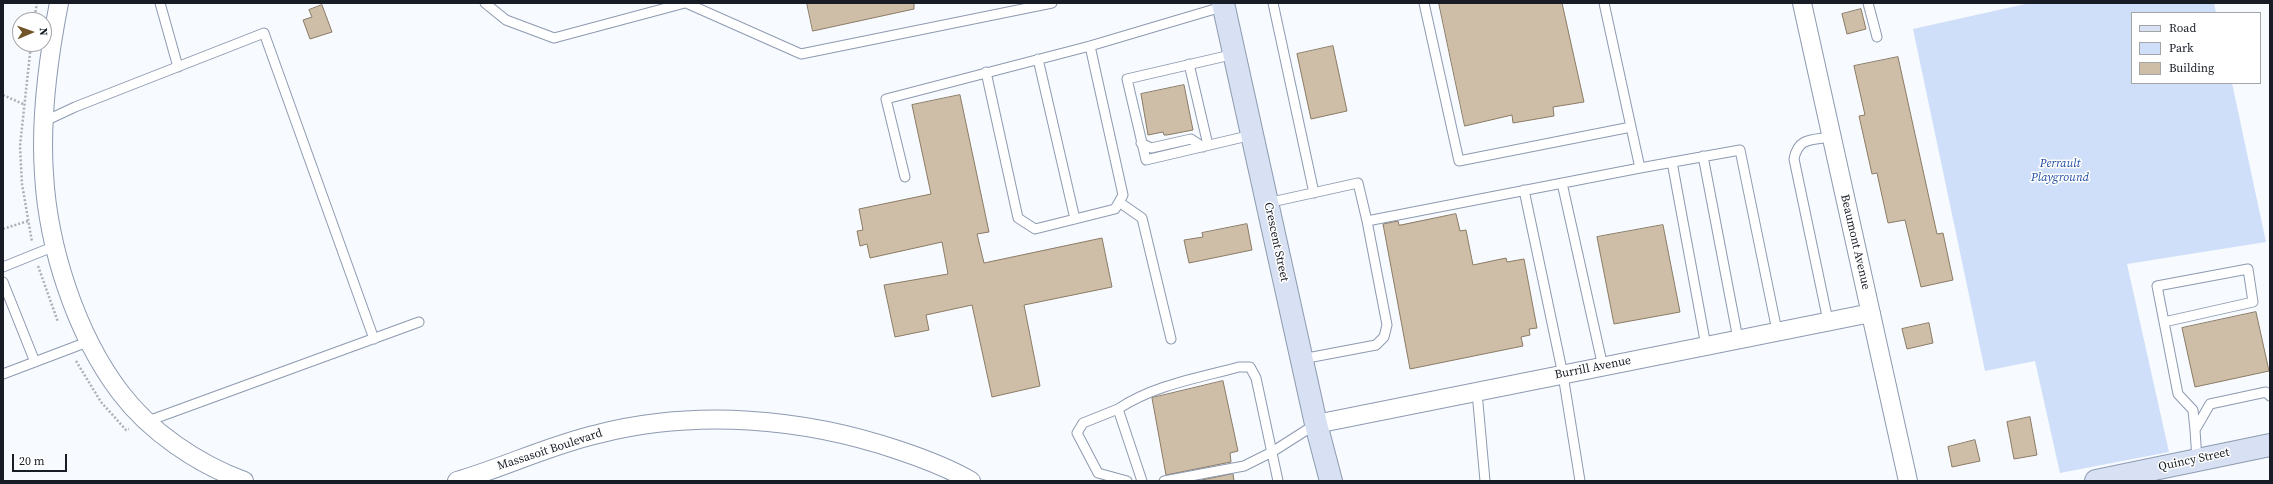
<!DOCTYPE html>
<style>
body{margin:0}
#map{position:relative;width:2273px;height:484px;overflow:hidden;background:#f7fafe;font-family:"Source Serif 4",serif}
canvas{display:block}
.frame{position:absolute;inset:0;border:4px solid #181d25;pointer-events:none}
.legend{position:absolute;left:2131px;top:12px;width:130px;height:72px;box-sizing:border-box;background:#fff;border:1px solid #a3a5a8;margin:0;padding:5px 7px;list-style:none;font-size:12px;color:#181d25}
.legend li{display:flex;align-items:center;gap:8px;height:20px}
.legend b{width:20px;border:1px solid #a3a5a8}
.north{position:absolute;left:12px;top:12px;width:40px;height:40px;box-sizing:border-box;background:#fff;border:1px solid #a3a5a8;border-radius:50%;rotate:88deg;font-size:11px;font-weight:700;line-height:16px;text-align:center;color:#181d25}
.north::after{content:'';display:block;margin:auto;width:14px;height:18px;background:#705326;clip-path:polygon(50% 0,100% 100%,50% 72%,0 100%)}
.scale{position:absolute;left:12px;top:454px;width:55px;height:18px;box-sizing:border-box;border:2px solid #181d25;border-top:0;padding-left:5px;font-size:12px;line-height:14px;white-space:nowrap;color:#181d25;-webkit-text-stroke:3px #fff;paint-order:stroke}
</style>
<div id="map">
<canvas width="2273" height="484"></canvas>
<div class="frame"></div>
<ul class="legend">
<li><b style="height:5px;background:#d7e1f3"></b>Road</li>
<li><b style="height:11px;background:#d0dff9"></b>Park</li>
<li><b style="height:11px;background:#cebda7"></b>Building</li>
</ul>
<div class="north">N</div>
<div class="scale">20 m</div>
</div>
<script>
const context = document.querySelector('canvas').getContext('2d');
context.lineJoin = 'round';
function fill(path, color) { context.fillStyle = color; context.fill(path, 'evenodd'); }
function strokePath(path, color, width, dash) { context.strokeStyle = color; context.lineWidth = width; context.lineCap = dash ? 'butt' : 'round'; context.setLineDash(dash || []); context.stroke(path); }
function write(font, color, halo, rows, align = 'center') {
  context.font = font + ' "Source Serif 4",serif'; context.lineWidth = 3; context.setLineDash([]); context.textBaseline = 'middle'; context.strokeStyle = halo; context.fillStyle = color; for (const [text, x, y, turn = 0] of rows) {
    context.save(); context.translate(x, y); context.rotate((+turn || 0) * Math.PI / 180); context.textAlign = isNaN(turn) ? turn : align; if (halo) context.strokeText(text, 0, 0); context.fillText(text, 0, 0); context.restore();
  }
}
fill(new Path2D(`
 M2030 3H2214L2216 13H2132V83H2232L2266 242 2127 264 2169 452 2060 473 2035 361 1985 371 1913 29Z`), '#d0dff9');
const building = new Path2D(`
 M807 3H914V9L813 31Z
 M1439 3H1562L1584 102 1553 107 1554 116 1513 123 1512 115 1465 126Z
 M322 5 332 32 310 39 303 20 312 17 309 10Z
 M1861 9 1866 29 1847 34 1842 14Z
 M1333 46 1347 111 1311 119 1297 54Z
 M1898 57 1937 234 1943 233 1953 280 1921 287 1905 220 1888 223 1877 173 1872 174 1859 116 1865 115 1854 66Z
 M1184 85 1193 130 1167 135H1164L1163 132 1148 135 1141 94Z
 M960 95 989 232 977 234 984 263 1102 238 1112 287 1024 305 1040 386 992 397 972 305 926 315 929 330 895 337 884 285 948 274 942 242 870 258 867 244 860 246 857 231 863 230 859 209 931 194 912 105Z
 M1456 214 1460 231 1466 230 1473 265 1506 258 1507 262 1524 259 1537 328 1529 329 1530 335 1521 337 1523 346 1410 369 1383 224 1398 221 1399 225Z
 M1247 224 1252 250 1189 263 1184 240 1203 237 1202 233Z
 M1663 225 1680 312 1614 324 1597 237Z
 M2256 312 2269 371 2195 387 2182 328Z
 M1929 323 1933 343 1907 349 1902 329Z
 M1223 381 1238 451 1230 453 1231 462 1166 475 1152 398Z
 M2030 417 2037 455 2014 459 2007 422Z
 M1975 440 1980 461 1952 467 1948 447Z
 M1233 474 1234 481H1197Z`);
fill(building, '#cebda7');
strokePath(building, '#8a7b66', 1);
const lane = new Path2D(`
 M160 3 178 67
 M485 3 506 20 554 38 685 3
 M686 3 801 54 1052 3
 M1273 3 1314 193
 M1604 3 1631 127
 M1868 3 1877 37
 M1235 54 1127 79 1146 160 1252 135
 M1038 59 1075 219
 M1189 64 1208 145
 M986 72 1018 218 1035 229 1115 209 1123 195 1090 46
 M43 122 75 107 264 33 374 339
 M1141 143 1151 148 1191 139 1203 147
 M1703 156 1738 339
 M1672 162 1706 346
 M1640 168 1740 150 1777 331
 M905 177 886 99 1090 46 1225 6
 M1562 183 1603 367
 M1524 190 1563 375 1580 481
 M1119 202 1142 218 1171 339
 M1267 203 1358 183 1367 221 1640 168 1631 127 1459 161 1424 3
 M3 267 55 246
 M3 282 35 362
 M1828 321 1794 159C1798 137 1813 140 1831 137
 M2164 322 2253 302 2248 269 2157 286 2178 394 2193 410 2195 430
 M1302 359 1376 345 1384 337 1387 325 1367 221
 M3 374 90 341
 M1477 392 1485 481
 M1118 409 1083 423 1077 433 1098 473 1127 481
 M148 421 419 322
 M2197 460 2195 430 2210 404 2266 392 2270 396
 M1142 481 1118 409C1154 385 1198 378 1239 367H1250L1256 378 1278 481
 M1164 481 1244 466 1272 452 1316 424`);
const street = new Path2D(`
 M59 3C48 59 40 117 44 174 48 247 76 334 120 392 150 432 198 464 244 481
 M1802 3 1908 481
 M1316 424 1871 313
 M457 481C505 467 550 445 598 434 696 409 803 418 898 450 922 458 949 468 971 481`);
const secondary = new Path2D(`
 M1223 3 1316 424 1331 481
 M2096 481 2270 445`);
strokePath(lane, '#8d9ab0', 11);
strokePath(street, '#8d9ab0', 20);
strokePath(secondary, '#8d9ab0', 24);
strokePath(new Path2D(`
 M34 20 37 3
 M31 44 20 146 22 184 32 242
 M3 95 23 104
 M3 229 28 221
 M38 266 58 322
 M76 361 101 402 126 430 129 429`), '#acb0b5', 2.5, [2, 2]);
strokePath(lane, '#fff', 9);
strokePath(street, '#fff', 18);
strokePath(secondary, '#d7e1f3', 22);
write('italic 12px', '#214da1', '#fff', [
 ["Perrault",2060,164],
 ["Playground",2060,178]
]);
write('12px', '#181d25', '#fff', [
 ["Crescent Street",1276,242,78],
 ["Beaumont Avenue",1855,242,77],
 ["Burrill Avenue",1593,368,-11],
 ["Massasoit Boulevard",550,450,-18],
 ["Quincy Street",2194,460,-12]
]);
</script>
